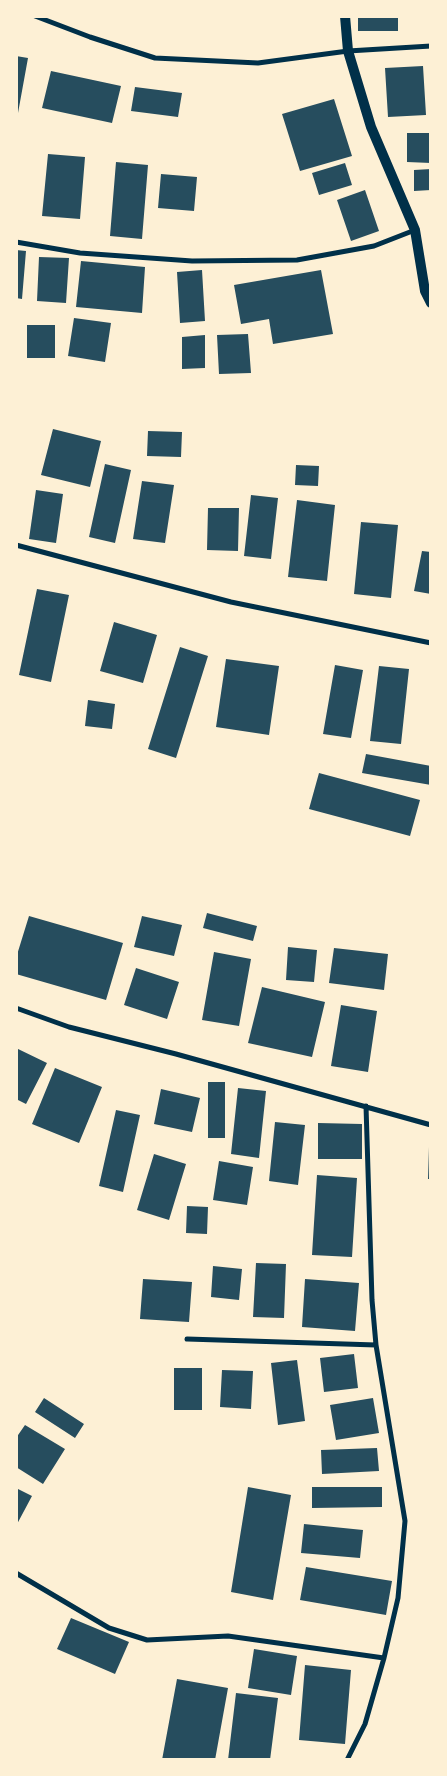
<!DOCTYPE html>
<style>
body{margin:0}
#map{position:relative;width:447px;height:1776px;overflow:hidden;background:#fdf0d5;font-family:Mulish,sans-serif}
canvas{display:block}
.frame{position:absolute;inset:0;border:18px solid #fdf0d5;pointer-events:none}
</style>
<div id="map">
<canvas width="447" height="1776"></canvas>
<div class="frame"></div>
</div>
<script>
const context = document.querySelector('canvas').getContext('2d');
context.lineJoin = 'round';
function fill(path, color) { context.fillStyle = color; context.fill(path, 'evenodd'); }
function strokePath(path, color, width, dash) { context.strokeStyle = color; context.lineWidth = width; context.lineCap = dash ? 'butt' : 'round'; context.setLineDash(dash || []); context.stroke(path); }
fill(new Path2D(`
 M358 16H398V31H358Z
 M16 56 28 58 18 113 16 112Z
 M423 66 426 115 388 117 385 68Z
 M51 71 121 86 112 123 42 108Z
 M135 87 182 93 178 117 131 111Z
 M334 99 352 156 300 171 282 114Z
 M407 133H431V163L407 162Z
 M48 154 85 157 80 219 42 216Z
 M116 162 148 165 142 239 110 236Z
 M345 163 352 185 319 195 312 173Z
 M431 169V190L414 191V170Z
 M161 174 197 177 194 211 158 208Z
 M365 190 379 231 351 241 337 200Z
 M16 250 26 251 22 299 16 298Z
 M39 257 69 258 66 303 37 301Z
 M81 261 145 267 142 313 76 307Z
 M202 270 205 321 180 323 177 272Z
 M321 270 333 334 273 344 269 319 241 324 234 285Z
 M74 318 111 323 105 362 68 356Z
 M27 325H55V358H27Z
 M248 334 251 373 219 374 217 335Z
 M205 335V368L182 369V337Z
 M53 429 101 441 90 487 41 475Z
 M148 431 182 432 181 457 147 456Z
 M105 464 131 470 115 543 89 537Z
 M296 465 319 466 318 486 295 485Z
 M142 481 174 485 165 543 133 539Z
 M36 490 63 494 56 543 29 539Z
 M251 495 278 498 271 559 244 556Z
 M297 500 335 505 327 581 288 577Z
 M208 508H239L238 551 207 550Z
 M361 522 398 525 391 598 354 594Z
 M422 551 431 552V594L414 591Z
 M37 589 69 595 51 682 19 675Z
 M114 622 157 635 143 683 100 671Z
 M180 647 208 656 176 758 148 749Z
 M226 659 279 666 269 735 216 727Z
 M335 665 363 670 351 738 323 734Z
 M379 666 409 669 401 744 370 741Z
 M88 700 115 704 112 729 85 726Z
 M366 754 431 766V785L362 773Z
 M319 773 420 800 410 836 309 809Z
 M207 913 257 926 253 941 203 928Z
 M29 916 123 943 106 1000 16 974V958Z
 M142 916 182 925 174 956 134 947Z
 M288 947 317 950 314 982 286 980Z
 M334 948 388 954 384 990 329 983Z
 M214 952 251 959 239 1026 202 1020Z
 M136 968 179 982 167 1019 124 1005Z
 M262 987 325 1002 312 1057 248 1043Z
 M341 1005 377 1011 368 1072 331 1066Z
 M16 1048 47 1063 26 1104 16 1099Z
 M55 1068 102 1087 79 1143 32 1124Z
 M208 1082H225V1138H208Z
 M238 1088 266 1091 259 1158 231 1154Z
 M161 1089 200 1098 192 1132 154 1124Z
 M116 1110 140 1115 123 1192 99 1186Z
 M275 1122 305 1125 298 1185 269 1181Z
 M318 1123 362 1124V1159H318Z
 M429 1147H431V1179H428Z
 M154 1154 186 1164 169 1220 137 1210Z
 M219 1161 253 1167 247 1205 213 1200Z
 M317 1175 357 1178 352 1257 312 1255Z
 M187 1206 208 1207 207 1234 186 1233Z
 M256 1263 286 1264 284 1318 253 1317Z
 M213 1266 242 1269 239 1300 211 1297Z
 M143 1279 192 1282 189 1322 140 1319Z
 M305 1279 359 1283 355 1331 302 1327Z
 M354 1354 358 1388 324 1392 320 1358Z
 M297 1360 305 1421 278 1425 271 1363Z
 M174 1368H202V1410H174Z
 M222 1370 253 1371 251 1409 220 1407Z
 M44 1398 84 1424 75 1438 35 1412Z
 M373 1398 379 1433 336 1440 330 1405Z
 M25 1425 65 1449 43 1484 16 1467V1438Z
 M377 1448 379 1471 322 1474 321 1450Z
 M248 1487 291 1495 273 1600 231 1592Z
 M312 1487H382V1507L312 1508Z
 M16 1488 32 1496 16 1526Z
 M304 1524 363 1530 360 1558 301 1553Z
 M306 1567 392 1581 386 1615 300 1600Z
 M71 1618 129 1642 115 1674 57 1649Z
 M254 1649 297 1656 291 1695 248 1688Z
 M305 1665 351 1670 345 1744 299 1740Z
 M177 1679 228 1688 215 1760H162Z
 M236 1693 278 1698 270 1760H228Z`), '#264d5e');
strokePath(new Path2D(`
 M35 16 90 37 155 58 258 63 348 51 431 46
 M16 242 80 253 192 261 297 260 374 246 415 230
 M16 545 231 602 431 643
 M16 1008 69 1027 176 1054 431 1125
 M187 1339 376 1345
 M16 1573 109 1628 147 1640 228 1636 384 1658
 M347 1760 365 1724 384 1658 398 1598 405 1521 376 1345 372 1300 366 1106`), '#003049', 5);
strokePath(new Path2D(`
 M345 16 348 51 371 127 415 230 425 291 431 303`), '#003049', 10);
</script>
